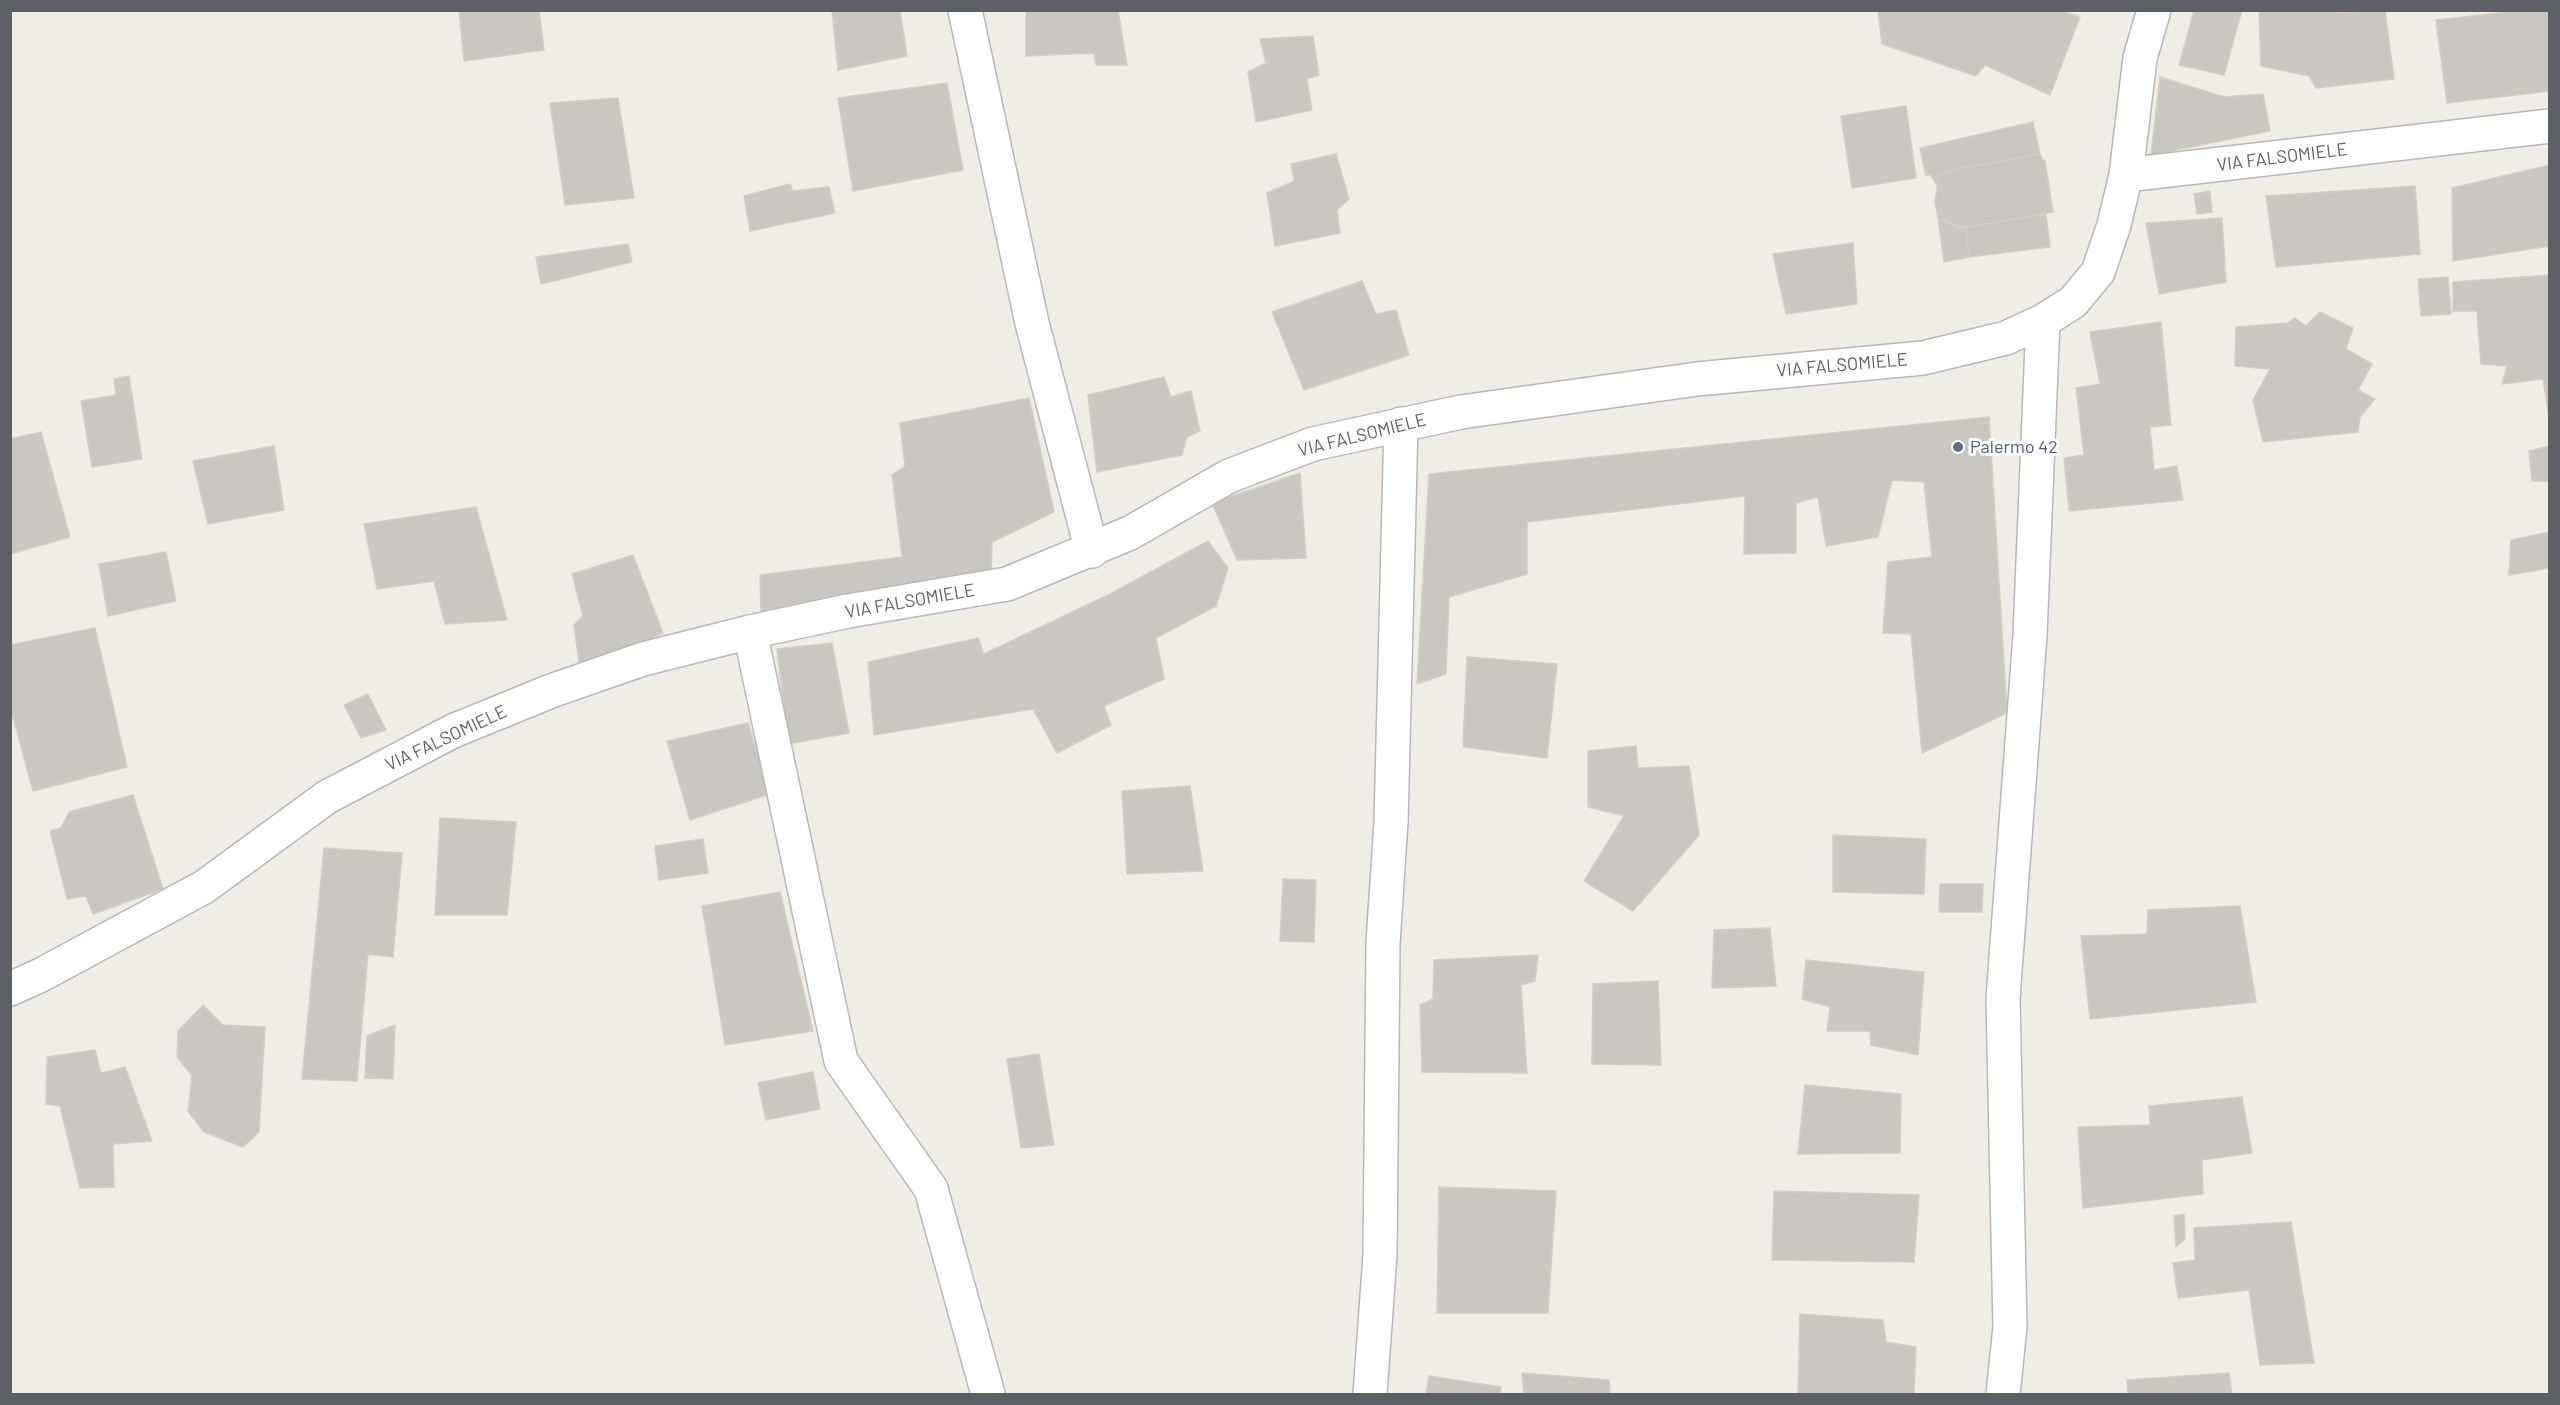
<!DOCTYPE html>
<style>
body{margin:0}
#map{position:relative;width:2560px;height:1405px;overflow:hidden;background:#efede5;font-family:Barlow,sans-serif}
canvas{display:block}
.frame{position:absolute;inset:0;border:12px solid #5d6166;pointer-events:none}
</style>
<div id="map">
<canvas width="2560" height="1405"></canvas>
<div class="frame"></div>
</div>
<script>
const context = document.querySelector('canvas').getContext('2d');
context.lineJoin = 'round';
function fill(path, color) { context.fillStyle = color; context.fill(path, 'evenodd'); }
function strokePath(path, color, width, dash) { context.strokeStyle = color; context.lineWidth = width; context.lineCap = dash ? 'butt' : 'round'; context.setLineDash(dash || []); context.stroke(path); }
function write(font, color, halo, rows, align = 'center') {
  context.font = font + ' Barlow,sans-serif'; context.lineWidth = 6; context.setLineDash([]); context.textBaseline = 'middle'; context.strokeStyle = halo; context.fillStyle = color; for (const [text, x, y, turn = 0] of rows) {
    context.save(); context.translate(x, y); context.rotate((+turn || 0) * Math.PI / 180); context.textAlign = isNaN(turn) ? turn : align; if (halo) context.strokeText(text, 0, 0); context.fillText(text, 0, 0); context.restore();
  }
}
const building = new Path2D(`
 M459 10H539L544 50 464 61Z
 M832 10H900L907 56 838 70Z
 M1026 10H1118L1127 65H1096L1094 53 1026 56Z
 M1878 10H2060L2080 17 2050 95 1985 65 1976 76 1882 44Z
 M2242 10 2224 75 2179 65 2194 11Z
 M2259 10H2332V13L2385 10 2394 79 2316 88 2309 76 2261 66Z
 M2526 10H2550V91L2447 103 2436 20Z
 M1313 36 1319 75 1307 79 1312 110 1256 122 1248 72 1266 63 1260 39Z
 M2160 77 2224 97 2263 94 2270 131 2151 155Z
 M947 83 963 170 853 191 838 98Z
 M618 98 634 198 565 205 550 103Z
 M1906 106 1916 178 1852 188 1841 116Z
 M2033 122 2040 154 1947 171 1939 175 1937 185 1930 174 1926 176 1920 148Z
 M1336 154 1349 199 1337 210 1340 233 1275 246 1267 193 1294 181 1291 164Z
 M2040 154 2042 159 2045 161 2053 212 1963 228 1938 218 1935 202 1939 175 1956 169Z
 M2550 165V246L2453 261 2452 188Z
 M790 184 793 191 829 187 835 213 750 231 744 196Z
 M2415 186 2420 254 2276 267 2266 196Z
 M2210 191 2212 212 2197 214 2194 194Z
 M2046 214 2050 247 1969 257 1966 227Z
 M1938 218 1957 227H1966L1969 257 1944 262Z
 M2222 218 2226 282 2159 294 2146 223Z
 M1853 243 1857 304 1786 314 1773 254Z
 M628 244 632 262 541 284 536 257Z
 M2550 275V423L2543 379 2502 384 2507 366 2481 364 2477 311H2453V282Z
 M2448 277 2451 314 2421 316 2418 279Z
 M1362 281 1376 314 1396 310 1409 355 1304 390 1272 312Z
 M2320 312 2353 328 2346 349 2372 364 2358 390 2375 399 2360 417 2358 432 2263 442 2253 400 2270 369 2235 366 2236 327 2288 323 2295 318 2306 326Z
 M2161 322 2171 425 2150 427 2154 470 2177 466 2183 500 2069 511 2064 458 2084 455 2076 388 2100 384 2090 332Z
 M129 376 142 459 92 467 81 401 116 395 114 379Z
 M1164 377 1171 397 1191 391 1200 431 1187 437 1182 455 1097 472 1088 395Z
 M1029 398 1054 512 992 542 991 577 761 614 760 575 902 557 892 475 905 466 900 423Z
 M1989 417 2007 713 1922 753 1911 634 1883 633 1888 562 1932 557 1924 482 1892 480 1878 537 1826 546 1818 497 1796 503V553L1744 554 1745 496 1527 522V574L1449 597 1446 674 1417 684 1429 474Z
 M41 432 70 537 10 554V439Z
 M274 446 284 510 208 524 193 461Z
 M2550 446V481H2532L2529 451Z
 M1300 473 1306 558 1237 560 1212 503Z
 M476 507 507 620 445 624 434 581 377 589 364 524Z
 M2550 532V568L2509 575 2511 540Z
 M1208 541 1228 568 1216 606 1156 638 1164 679 1104 706 1111 725 1057 753 1033 709 874 735 868 662 978 638 984 654 1110 594Z
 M166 552 176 601 108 616 99 564Z
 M633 555 663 633 580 670 574 625 583 616 572 574Z
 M95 628 127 767 33 791 10 706V645Z
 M832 643 849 733 788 744 777 649Z
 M1467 657 1557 664 1547 758 1463 747Z
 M368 694 386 730 361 738 344 705Z
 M748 723 770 794 690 820 667 741Z
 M1636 746 1638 768 1689 766 1699 835 1633 911 1584 881 1624 816 1588 807V751Z
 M1190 786 1203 871 1127 874 1122 791Z
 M133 795 163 889 93 914 86 896 67 899 50 831 61 828 69 812Z
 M440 818 516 822 507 915H435Z
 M1833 835 1926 839 1924 894 1833 892Z
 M703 839 708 873 659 880 655 846Z
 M324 848 402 853 393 957 368 954 357 1081 302 1079Z
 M1283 879 1316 880 1314 942 1280 941Z
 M1940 884H1983L1982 912H1939Z
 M780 892 813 1031 725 1045 702 906Z
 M2240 906 2256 1002 2090 1019 2081 936 2147 934 2148 910Z
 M1770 928 1776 986 1712 988 1714 930Z
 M1538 955 1535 981 1521 985 1527 1073 1422 1072 1420 1005 1433 999 1434 960Z
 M1806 960 1924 972 1918 1055 1871 1045 1870 1031H1827L1830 1007 1802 999Z
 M1658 981 1661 1065 1592 1064 1593 984Z
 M203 1005 223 1025 265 1027 259 1132 243 1147 204 1132 188 1111 192 1076 177 1057 178 1031Z
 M395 1025 393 1079 365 1078 367 1036Z
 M95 1050 101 1073 125 1067 152 1141 113 1144 114 1187 80 1188 60 1106 46 1104 47 1057Z
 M1039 1054 1054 1145 1021 1148 1007 1059Z
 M813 1072 820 1109 766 1120 758 1083Z
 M1805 1085 1901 1094 1900 1153 1798 1154Z
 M2242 1097 2252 1153 2202 1160 2203 1194 2083 1208 2078 1127 2150 1125 2149 1106Z
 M1439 1187 1556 1191 1548 1313H1437Z
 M1774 1191 1919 1195 1914 1262 1772 1260Z
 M2184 1214 2185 1239 2176 1247 2174 1216Z
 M2291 1222 2314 1363 2260 1365 2249 1290 2178 1298 2173 1263 2195 1260 2194 1228Z
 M1800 1314 1883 1320 1886 1342 1916 1347 1914 1394H1798Z
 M1522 1373 1609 1380 1610 1394H1524Z
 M2229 1373 2232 1394H2128L2127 1380Z
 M1429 1376 1501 1387 1500 1394H1426Z`);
fill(building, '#cac7c2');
strokePath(building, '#d4cec3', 1.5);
const minor = new Path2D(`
 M965 10 1032 323 1092 551
 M2126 175 2550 126
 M750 632 841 1061 931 1189 988 1394
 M10 989 41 975 204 887 327 797 453 731 551 691 643 659 750 632 848 611 1007 584 1130 533 1229 476 1313 444 1461 412 1697 379 1923 358 2006 338 2043 321 2073 302 2098 272 2114 225 2126 175 2140 58 2154 10
 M1370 1394 1380 1255 1383 943 1391 822 1401 424
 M2003 1394 2010 1327 2003 998 2030 635 2043 321`);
strokePath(minor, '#b5b8bc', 36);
strokePath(minor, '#fff', 33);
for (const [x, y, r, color] of [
 [1958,447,6,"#5c6f8a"]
]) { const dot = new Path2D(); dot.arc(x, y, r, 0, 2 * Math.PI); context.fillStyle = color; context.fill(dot); strokePath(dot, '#fff', 2); }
write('18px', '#5d6166', '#fff', [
 ["VIA FALSOMIELE",2282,157,-7],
 ["VIA FALSOMIELE",1842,365,-5],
 ["VIA FALSOMIELE",1362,435,-14],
 ["VIA FALSOMIELE",910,601,-10],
 ["VIA FALSOMIELE",446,738,-25]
]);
write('18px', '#4e5e75', '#fff', [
 ["Palermo 42",1970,447]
], 'left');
</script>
